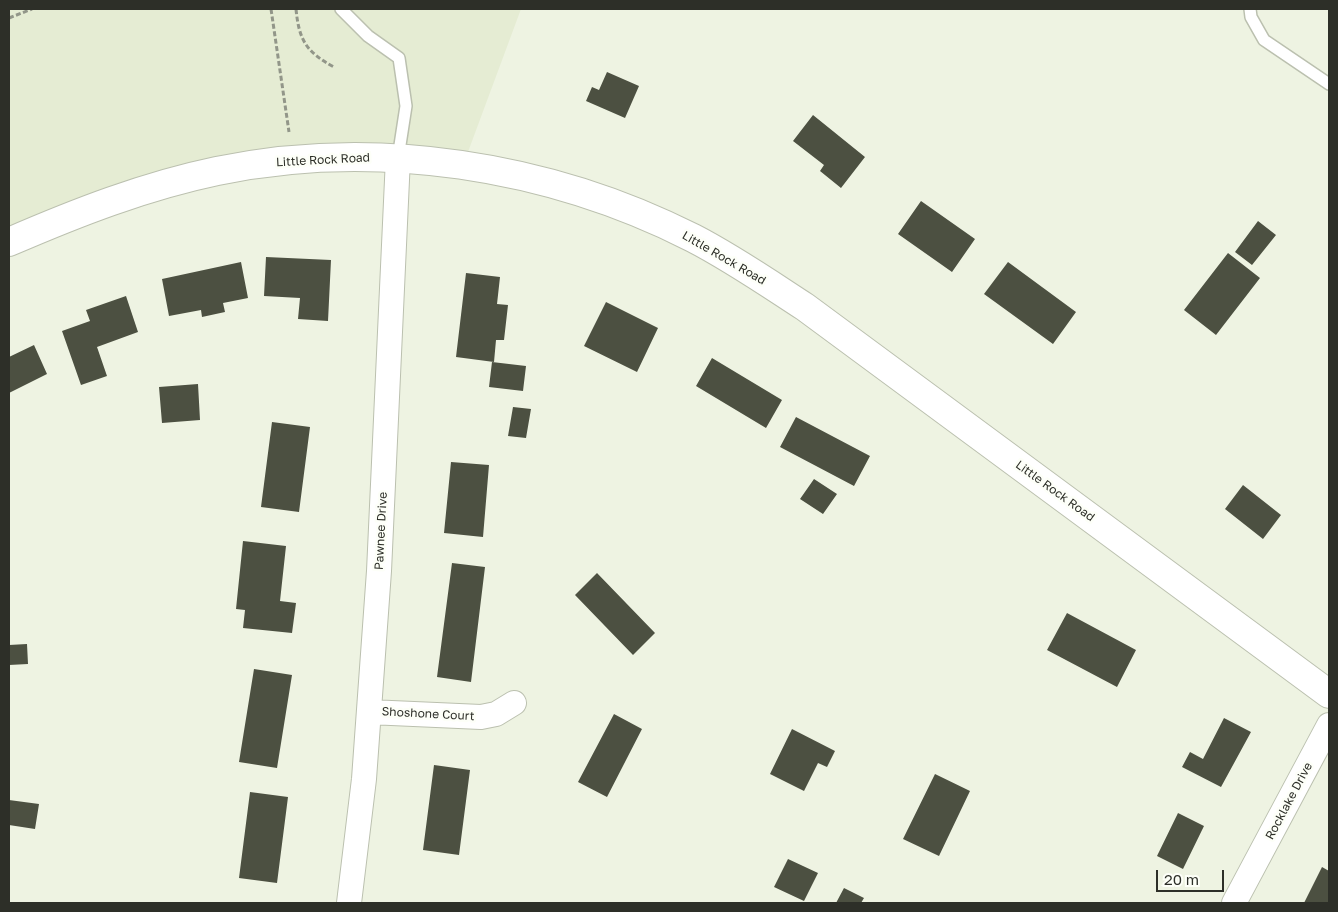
<!DOCTYPE html>
<style>
body{margin:0}
#map{position:relative;width:1338px;height:912px;overflow:hidden;background:#eef3e2;font-family:"Golos Text",sans-serif}
canvas{display:block}
.frame{position:absolute;inset:0;border:10px solid #2d2f28;pointer-events:none}
.scale{position:absolute;left:1156px;top:870px;width:68px;height:22px;box-sizing:border-box;border:2px solid #2d2f28;border-top:0;padding-left:6px;font-size:15px;line-height:18px;white-space:nowrap;color:#2d2f28;-webkit-text-stroke:4px #fdfff8;paint-order:stroke}
</style>
<div id="map">
<canvas width="1338" height="912"></canvas>
<div class="frame"></div>
<div class="scale">20 m</div>
</div>
<script>
const context = document.querySelector('canvas').getContext('2d');
context.lineJoin = 'round';
function fill(path, color) { context.fillStyle = color; context.fill(path, 'evenodd'); }
function strokePath(path, color, width, dash) { context.strokeStyle = color; context.lineWidth = width; context.lineCap = dash ? 'butt' : 'round'; context.setLineDash(dash || []); context.stroke(path); }
function write(font, color, halo, rows, align = 'center') {
  context.font = font + ' "Golos Text",sans-serif'; context.lineWidth = 5; context.setLineDash([]); context.textBaseline = 'middle'; context.strokeStyle = halo; context.fillStyle = color; for (const [text, x, y, turn = 0] of rows) {
    context.save(); context.translate(x, y); context.rotate((+turn || 0) * Math.PI / 180); context.textAlign = isNaN(turn) ? turn : align; if (halo) context.strokeText(text, 0, 0); context.fillText(text, 0, 0); context.restore();
  }
}
fill(new Path2D(`
 M9 9H521L465 160 351 151 9 231Z`), '#e5ecd3');
fill(new Path2D(`
 M607 72 639 86 625 118 586 101 592 87 599 90Z
 M813 115 865 157 841 188 820 171 824 165 793 141Z
 M921 201 975 239 952 272 898 234Z
 M1258 221 1276 235 1252 265 1235 252Z
 M1228 253 1260 278 1216 335 1184 310Z
 M266 257 331 260 328 321 298 319 300 298 264 296Z
 M241 262 248 298 223 303 225 312 202 317 201 310 169 316 162 279Z
 M1008 262 1076 312 1053 344 984 294Z
 M466 273 500 277 497 304 508 305 504 340H496L494 362 456 357Z
 M126 296 138 332 97 347 107 376 81 385 62 331 90 321 86 310Z
 M606 302 658 328 637 372 584 346Z
 M34 345 47 374 9 393V357Z
 M712 358 782 400 766 428 696 386Z
 M492 362 526 366 523 391 489 387Z
 M198 384 200 420 162 423 159 387Z
 M513 407 531 409 526 438 508 436Z
 M796 417 870 456 854 486 780 447Z
 M272 422 310 427 299 512 261 507Z
 M451 462 489 465 483 537 444 533Z
 M814 479 837 494 823 514 800 499Z
 M1243 485 1281 515 1263 539 1225 509Z
 M243 541 286 546 280 601 296 603 292 633 243 628 245 610 236 609Z
 M452 563 485 567 471 682 437 677Z
 M597 573 655 633 633 655 575 595Z
 M1067 613 1136 650 1117 687 1047 650Z
 M27 644 28 664 9 665V645Z
 M254 669 292 675 277 768 239 762Z
 M614 714 642 729 607 797 578 782Z
 M1224 718 1251 732 1221 787 1182 767 1190 752 1203 759Z
 M792 729 835 751 827 767 818 763 804 791 770 774Z
 M434 765 470 770 459 855 423 850Z
 M935 774 970 791 939 856 903 839Z
 M250 792 288 797 277 883 239 878Z
 M9 800 39 804 35 829 9 825Z
 M1178 813 1204 826 1183 869 1157 856Z
 M788 859 818 873 804 901 774 887Z
 M1322 867 1329 871V903H1304Z
 M844 888 864 898 861 903H836Z`), '#4c5041');
const service = new Path2D(`
 M341 9 368 36 399 58 406 106 398 158
 M1250 9 1251 17 1264 40 1329 84`);
const minor = new Path2D(`
 M369 712 481 717 496 714 514 703
 M349 903 364 779 379 571 398 158
 M1234 903 1329 725`);
const secondary = new Path2D(`
 M9 242C76 213 145 186 217 171 376 138 549 165 693 238 732 258 768 283 805 307L1329 694`);
strokePath(service, '#bbc0af', 14);
strokePath(minor, '#bbc0af', 26);
strokePath(secondary, '#bbc0af', 30);
strokePath(new Path2D(`
 M271 9 289 132
 M296 9C299 40 306 52 334 67
 M9 18 32 9`), '#929689', 3, [5, 2.5]);
strokePath(service, '#fff', 11);
strokePath(minor, '#fff', 24);
strokePath(secondary, '#fff', 28);
write('12px', '#2d2f28', '#fdfff8', [
 ["Little Rock Road",323,160,-3],
 ["Little Rock Road",724,258,30],
 ["Little Rock Road",1055,491,36],
 ["Pawnee Drive",381,531,-87],
 ["Shoshone Court",428,714,3],
 ["Rocklake Drive",1289,801,-62]
]);
</script>
